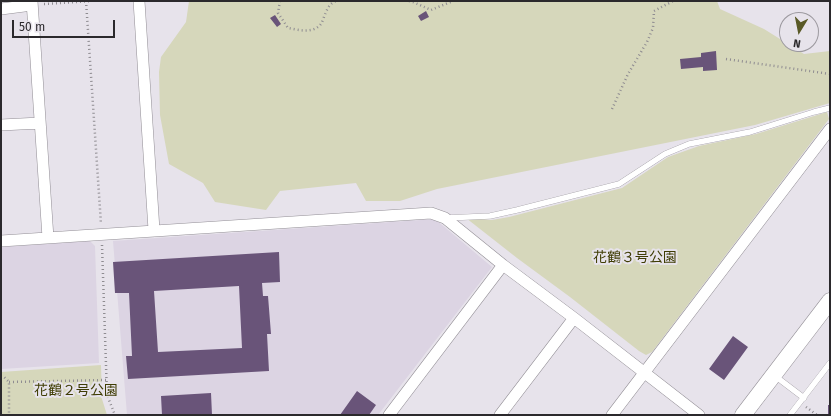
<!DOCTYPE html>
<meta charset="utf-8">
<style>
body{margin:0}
#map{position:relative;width:831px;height:416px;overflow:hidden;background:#e7e3eb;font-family:"Fira Sans",sans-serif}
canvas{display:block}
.frame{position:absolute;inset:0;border:2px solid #2b292c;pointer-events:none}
.north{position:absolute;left:779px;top:12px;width:40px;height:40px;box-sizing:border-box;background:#e7e3eb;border:1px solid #9c999f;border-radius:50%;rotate:190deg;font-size:11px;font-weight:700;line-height:16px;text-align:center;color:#2b292c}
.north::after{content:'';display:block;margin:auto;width:14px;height:18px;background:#595926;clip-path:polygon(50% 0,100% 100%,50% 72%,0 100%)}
.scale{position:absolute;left:12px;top:20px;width:103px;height:18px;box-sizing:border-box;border:2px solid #2b292c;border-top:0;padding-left:5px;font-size:12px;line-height:14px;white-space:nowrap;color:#2b292c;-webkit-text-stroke:3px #e7e3eb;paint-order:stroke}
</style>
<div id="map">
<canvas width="831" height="416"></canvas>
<div class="frame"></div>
<div class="north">N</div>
<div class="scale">50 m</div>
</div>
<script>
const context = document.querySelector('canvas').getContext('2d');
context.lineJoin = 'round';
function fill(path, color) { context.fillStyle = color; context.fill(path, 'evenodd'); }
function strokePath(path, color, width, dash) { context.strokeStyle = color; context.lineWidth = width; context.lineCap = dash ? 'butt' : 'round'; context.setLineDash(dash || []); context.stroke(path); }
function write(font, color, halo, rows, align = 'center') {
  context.font = font + ' "Fira Sans","Noto Sans JP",sans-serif'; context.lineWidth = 4; context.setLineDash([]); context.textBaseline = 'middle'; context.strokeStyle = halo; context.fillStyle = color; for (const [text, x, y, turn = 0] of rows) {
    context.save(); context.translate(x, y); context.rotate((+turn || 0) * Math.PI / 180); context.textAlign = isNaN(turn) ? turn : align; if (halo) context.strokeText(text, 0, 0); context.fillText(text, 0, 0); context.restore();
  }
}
fill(new Path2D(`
 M435 219 492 267 378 415H127L113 241Z
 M90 241 95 246 99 363 1 369V247Z`), '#dcd4e3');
fill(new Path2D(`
 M189 1H717L720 9 764 29 804 54 830 51V103L755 125 437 189 400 201H366L356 183 280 191 266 210 215 202 203 183 169 164 160 115 159 72 161 57 186 22Z
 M827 112 829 119 652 352 646 355 639 351 570 297 517 258 466 218 492 220 509 217 622 188 668 157 699 146 756 134Z
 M101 365 102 399 107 415H1V372Z`), '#d6d7bb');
fill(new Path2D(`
 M426 11 429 17 421 21 418 16Z
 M275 15 281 24 277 27 270 18Z
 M716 51 717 70 703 71V67L681 69 680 59 701 57V53Z
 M279 252 280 282 262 283 263 296H268L271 334H267L269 371 128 379 126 356H132L129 293H115L113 262ZM239 286 242 348 158 352 154 291Z
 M733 336 748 347 724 380 709 369Z
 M357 391 376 405 369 415H340Z
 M211 393 212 415H162L161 396Z
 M828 405H830V415H828Z`), '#695479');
const lane = new Path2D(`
 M446 218 490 216 517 210 619 184 665 154 689 144 750 132 814 112 830 108
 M775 376 804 398
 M790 415 830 363`);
const street = new Path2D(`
 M32 1 48 238
 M139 1 154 230
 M1 9 32 5
 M1 125 40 123
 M1 241 431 213 445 218 503 265 574 318 699 415
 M389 415 503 265
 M500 415 574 318
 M612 415 830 129`);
const secondary = new Path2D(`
 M743 415 830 301`);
strokePath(lane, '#938f96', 6);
strokePath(street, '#938f96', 12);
strokePath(secondary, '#938f96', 17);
strokePath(new Path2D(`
 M86 1 101 224
 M280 1 278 13 288 28C299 30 313 34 321 24 323 21 324 16 326 12 328 7 331 3 336 1
 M409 1 413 2 431 10 453 1
 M44 4 92 1
 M726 59 830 74
 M612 109 628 74 647 42 653 28 654 11 673 1
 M102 245 107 395 115 415
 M1 376H3L9 382V415
 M9 382 106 380
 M806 407 817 415`), '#8f8c91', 2.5, [1, 3]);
strokePath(lane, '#fff', 5.5);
strokePath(street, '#fff', 11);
strokePath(secondary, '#fff', 16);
write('14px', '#3f3d04', '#e7e3eb', [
 ["花鶴３号公園",635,258],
 ["花鶴２号公園",76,391]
]);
</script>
